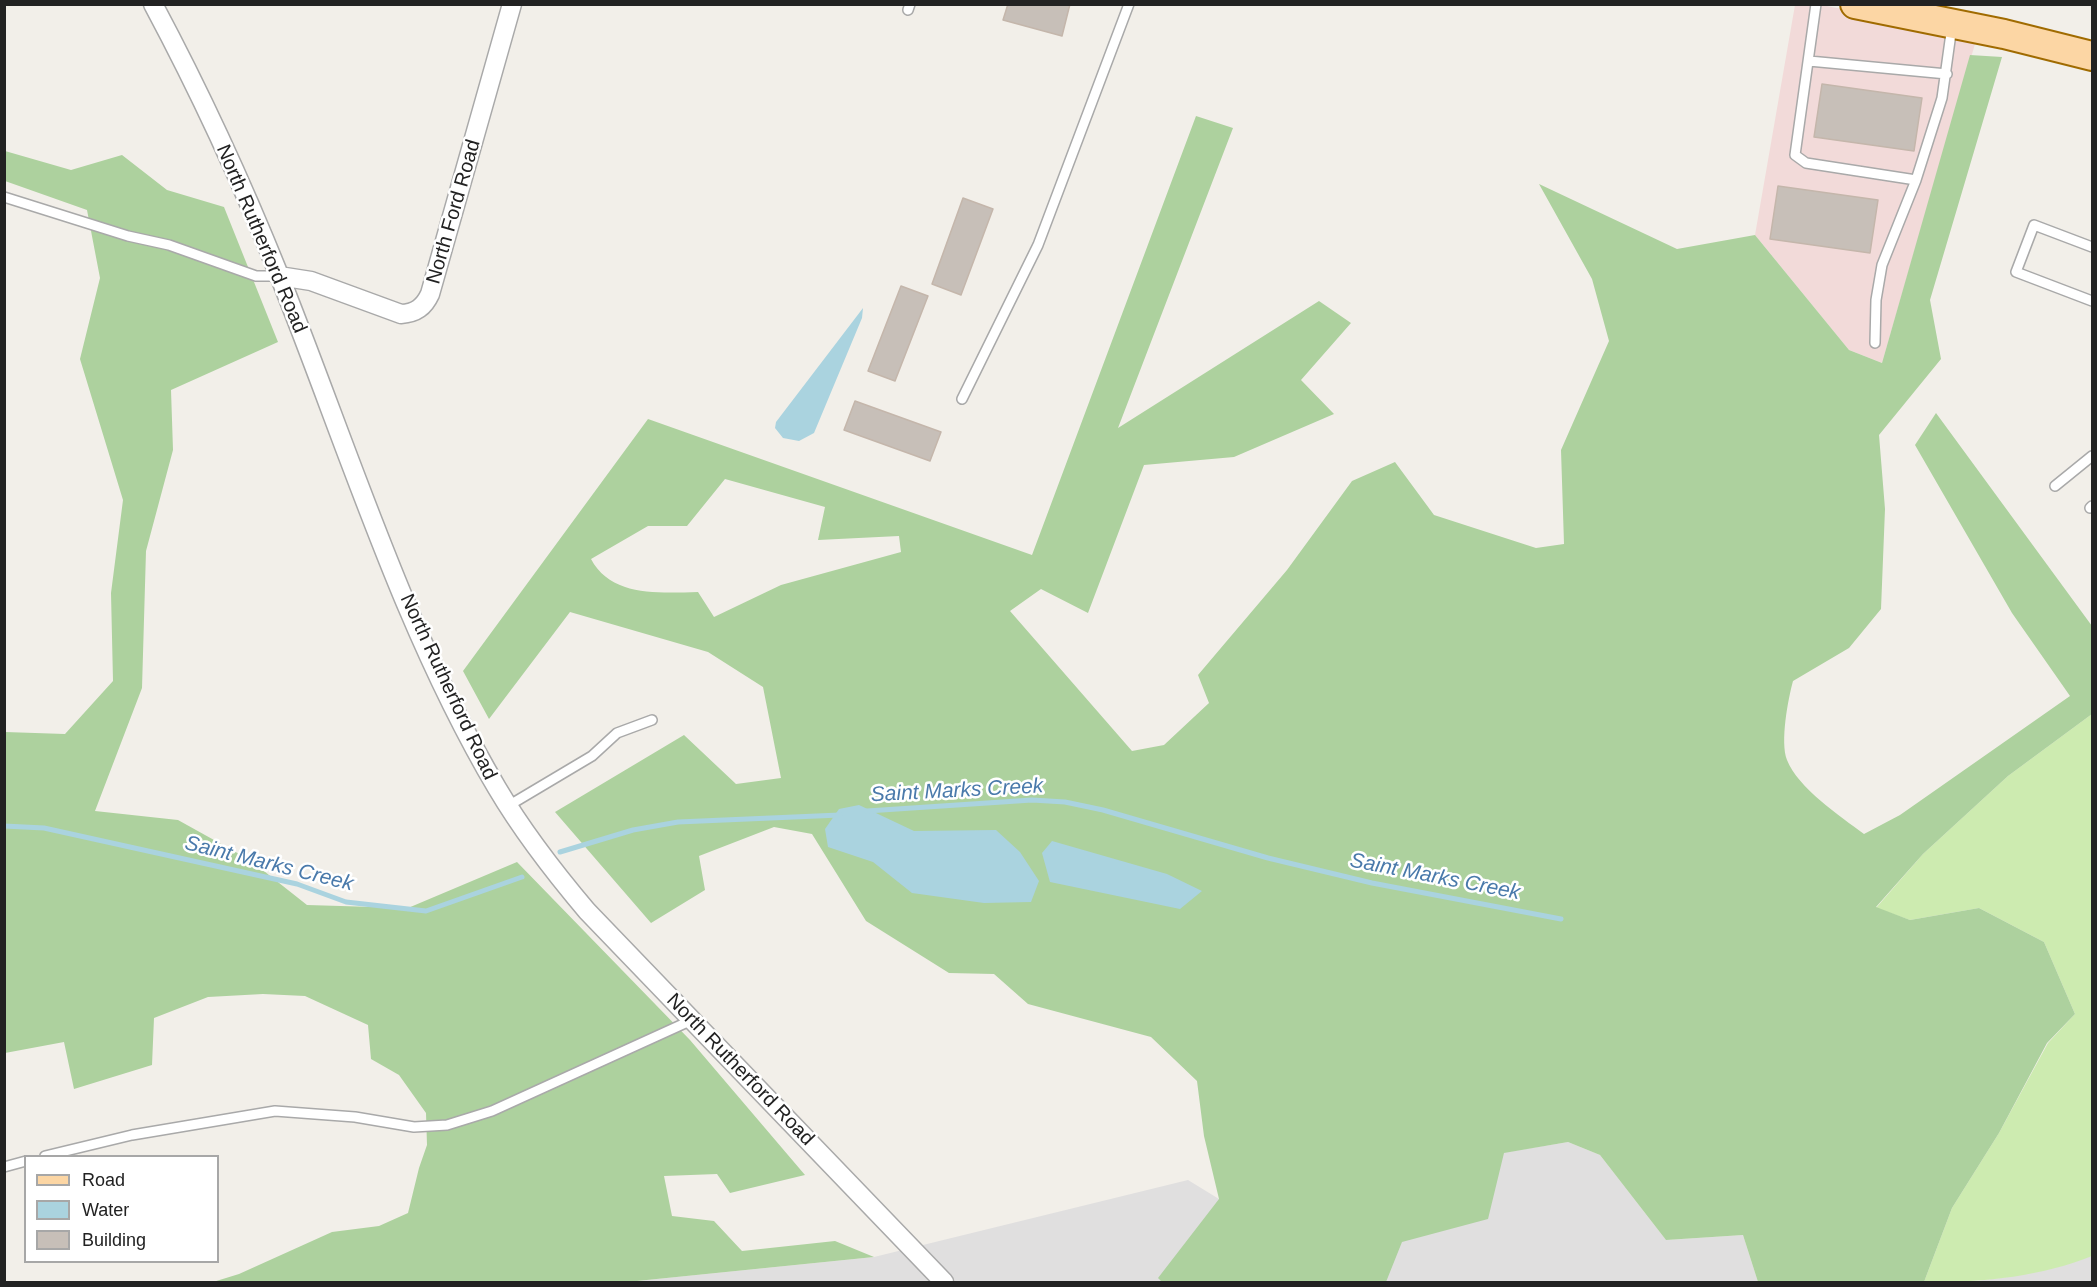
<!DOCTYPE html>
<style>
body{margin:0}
#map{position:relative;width:2097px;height:1287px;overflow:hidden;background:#f2efe9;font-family:Arial,sans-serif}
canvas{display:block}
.frame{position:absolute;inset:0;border:6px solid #222;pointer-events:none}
.legend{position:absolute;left:24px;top:1155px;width:195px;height:108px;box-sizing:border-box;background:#fff;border:2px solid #a7a7a7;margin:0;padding:8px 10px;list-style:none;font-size:18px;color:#222}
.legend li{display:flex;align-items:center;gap:12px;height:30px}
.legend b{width:30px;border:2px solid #a7a7a7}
</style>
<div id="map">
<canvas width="2097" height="1287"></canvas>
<div class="frame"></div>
<ul class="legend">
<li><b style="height:8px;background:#fcd6a4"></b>Road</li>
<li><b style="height:16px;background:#aad3df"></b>Water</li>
<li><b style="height:16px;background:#c7bfb8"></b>Building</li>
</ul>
</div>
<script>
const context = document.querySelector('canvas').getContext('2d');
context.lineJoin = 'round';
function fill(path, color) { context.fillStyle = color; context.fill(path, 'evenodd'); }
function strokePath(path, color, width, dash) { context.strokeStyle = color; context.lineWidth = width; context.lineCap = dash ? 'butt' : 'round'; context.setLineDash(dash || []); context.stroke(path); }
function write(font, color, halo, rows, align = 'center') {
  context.font = font + ' Arial,sans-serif'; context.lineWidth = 5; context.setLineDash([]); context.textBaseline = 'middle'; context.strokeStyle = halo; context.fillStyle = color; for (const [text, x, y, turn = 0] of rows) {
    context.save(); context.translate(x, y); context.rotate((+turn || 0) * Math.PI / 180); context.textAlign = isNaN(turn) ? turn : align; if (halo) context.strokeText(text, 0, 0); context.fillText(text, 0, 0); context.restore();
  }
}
fill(new Path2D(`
 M1568 1142 1600 1155 1666 1240 1743 1235 1758 1282H627L874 1257 1188 1180 1219 1199Z
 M2092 1256V1282H1968L2007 1277Z`), '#e0dfdf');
fill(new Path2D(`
 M1795 5H1822L1977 37 1882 363 1849 350 1755 235Z`), '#f2dad9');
fill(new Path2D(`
 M2092 714V1256C2040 1277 1979 1283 1924 1282L1952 1208 1999 1133 2048 1043 2075 1014 2044 942 1979 908 1910 920 1876 908 1923 854 2008 776Z`), '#cdebb0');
fill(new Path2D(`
 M1970 55 2002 57 1930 300 1941 359 1879 435 1885 509 1881 609 1849 648 1793 681C1788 699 1780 742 1787 760 1798 788 1840 816 1864 834L1900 815 2070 696 2012 613 1915 445 1936 413 2092 626V714L2008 776 1923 854 1876 907 1910 920 1979 908 2044 942 2075 1014 2047 1043 1999 1133 1952 1208 1924 1282H1758L1743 1235 1666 1240 1600 1155 1568 1142 1504 1153 1488 1219 1402 1242 1386 1282H1162L1158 1278 1219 1199 1204 1136 1197 1081 1151 1037 1028 1004 994 974 949 973 866 921 812 834 774 827 699 856 705 890 651 923 555 812 684 735 736 784 781 778 763 687 708 652 570 612 489 719 463 671 648 419 1032 555 1196 116 1233 128 1118 428 1319 301 1351 323 1301 380 1334 414 1234 457 1144 465 1088 613 1041 589 1010 611 1132 751 1164 745 1209 703 1198 675 1287 570 1352 481 1395 462 1434 515 1536 548 1564 544 1561 450 1609 341 1592 279 1539 184 1677 249 1755 235 1849 350 1882 363ZM725 479 825 507 818 540 899 536 901 552 781 585 714 617 698 592C659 593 611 597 591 559L648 526H687Z
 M5 151 71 170 122 155 167 190 224 207 278 342 171 390 173 450 146 551 142 688 95 811 178 820 250 860 307 905 408 908 517 862 690 1040 805 1175 730 1193 717 1174 664 1176 672 1216 714 1221 742 1251 835 1241 874 1257 627 1282H213L239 1274 332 1232 379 1226 408 1213 419 1168 427 1145 426 1113 399 1075 371 1059 368 1025 305 996 263 994 208 997 154 1018 152 1065 74 1089 64 1042 5 1053V732L65 734 113 681 111 593 123 500 80 359 100 278 87 210 5 181Z`), '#add19e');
fill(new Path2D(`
 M863 308 862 318 814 433 799 441 783 438 775 428 776 422Z
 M859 805 914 831 996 830 1020 852 1039 881 1031 902 984 903 912 893 873 862 828 847 825 829 839 809Z
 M1052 841 1167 874 1202 891 1180 909 1050 882 1042 853Z`), '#aad3df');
strokePath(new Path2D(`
 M867 811 1032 800 1065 802 1103 810 1268 858 1372 883 1561 919
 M4 826 44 828 297 884 346 902 426 911 522 877
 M560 852 633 830 678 822 840 815`), '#aad3df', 5);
const building = new Path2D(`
 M1008 4H1070L1062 36 1003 20Z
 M1822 84 1922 98 1914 151 1814 137Z
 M1778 186 1878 200 1870 253 1770 239Z
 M963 198 993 209 961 295 932 284Z
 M901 286 928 296 895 381 868 371Z
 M855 401 941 432 930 461 844 430Z`);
fill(building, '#c7bfb8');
strokePath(building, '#c4b6ab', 1.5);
const lane = new Path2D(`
 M1816 4 1795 155 1806 163 1916 180
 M908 10 910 4
 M1809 61 1947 74
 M4 197 128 236 169 245 256 276H279
 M2092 247 2034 225 2016 272 2092 301
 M1875 343 1876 300 1882 265 1916 180 1942 98 1952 26
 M962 399 1038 245 1129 4
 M2055 486 2092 456
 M2090 508 2092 506
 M508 806 592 756 617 733 652 720
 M45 1156 132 1135 275 1111 355 1117 414 1127 447 1125 492 1111 692 1020
 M4 1167 26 1161`);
const street = new Path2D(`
 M153 4C200 92 242 183 279 275 347 445 404 631 497 788 523 832 554 872 587 911L944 1282
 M279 276 311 281 401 314C416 313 424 307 430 294L512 4`);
const primary = new Path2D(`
 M1855 4 2004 34 2092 56`);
strokePath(lane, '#a9a9a9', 12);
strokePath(street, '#a9a9a9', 21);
strokePath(primary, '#a06b00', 32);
strokePath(lane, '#fff', 9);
strokePath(street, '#fff', 18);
strokePath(primary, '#fcd6a4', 28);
write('20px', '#222', '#fff', [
 ["North Ford Road",454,212,-74],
 ["North Rutherford Road",261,239,67],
 ["North Rutherford Road",448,687,65],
 ["North Rutherford Road",740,1070,46]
]);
write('italic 21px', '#4a7aab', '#fff', [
 ["Saint Marks Creek",957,791,-3],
 ["Saint Marks Creek",269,864,14],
 ["Saint Marks Creek",1435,877,11]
]);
</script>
